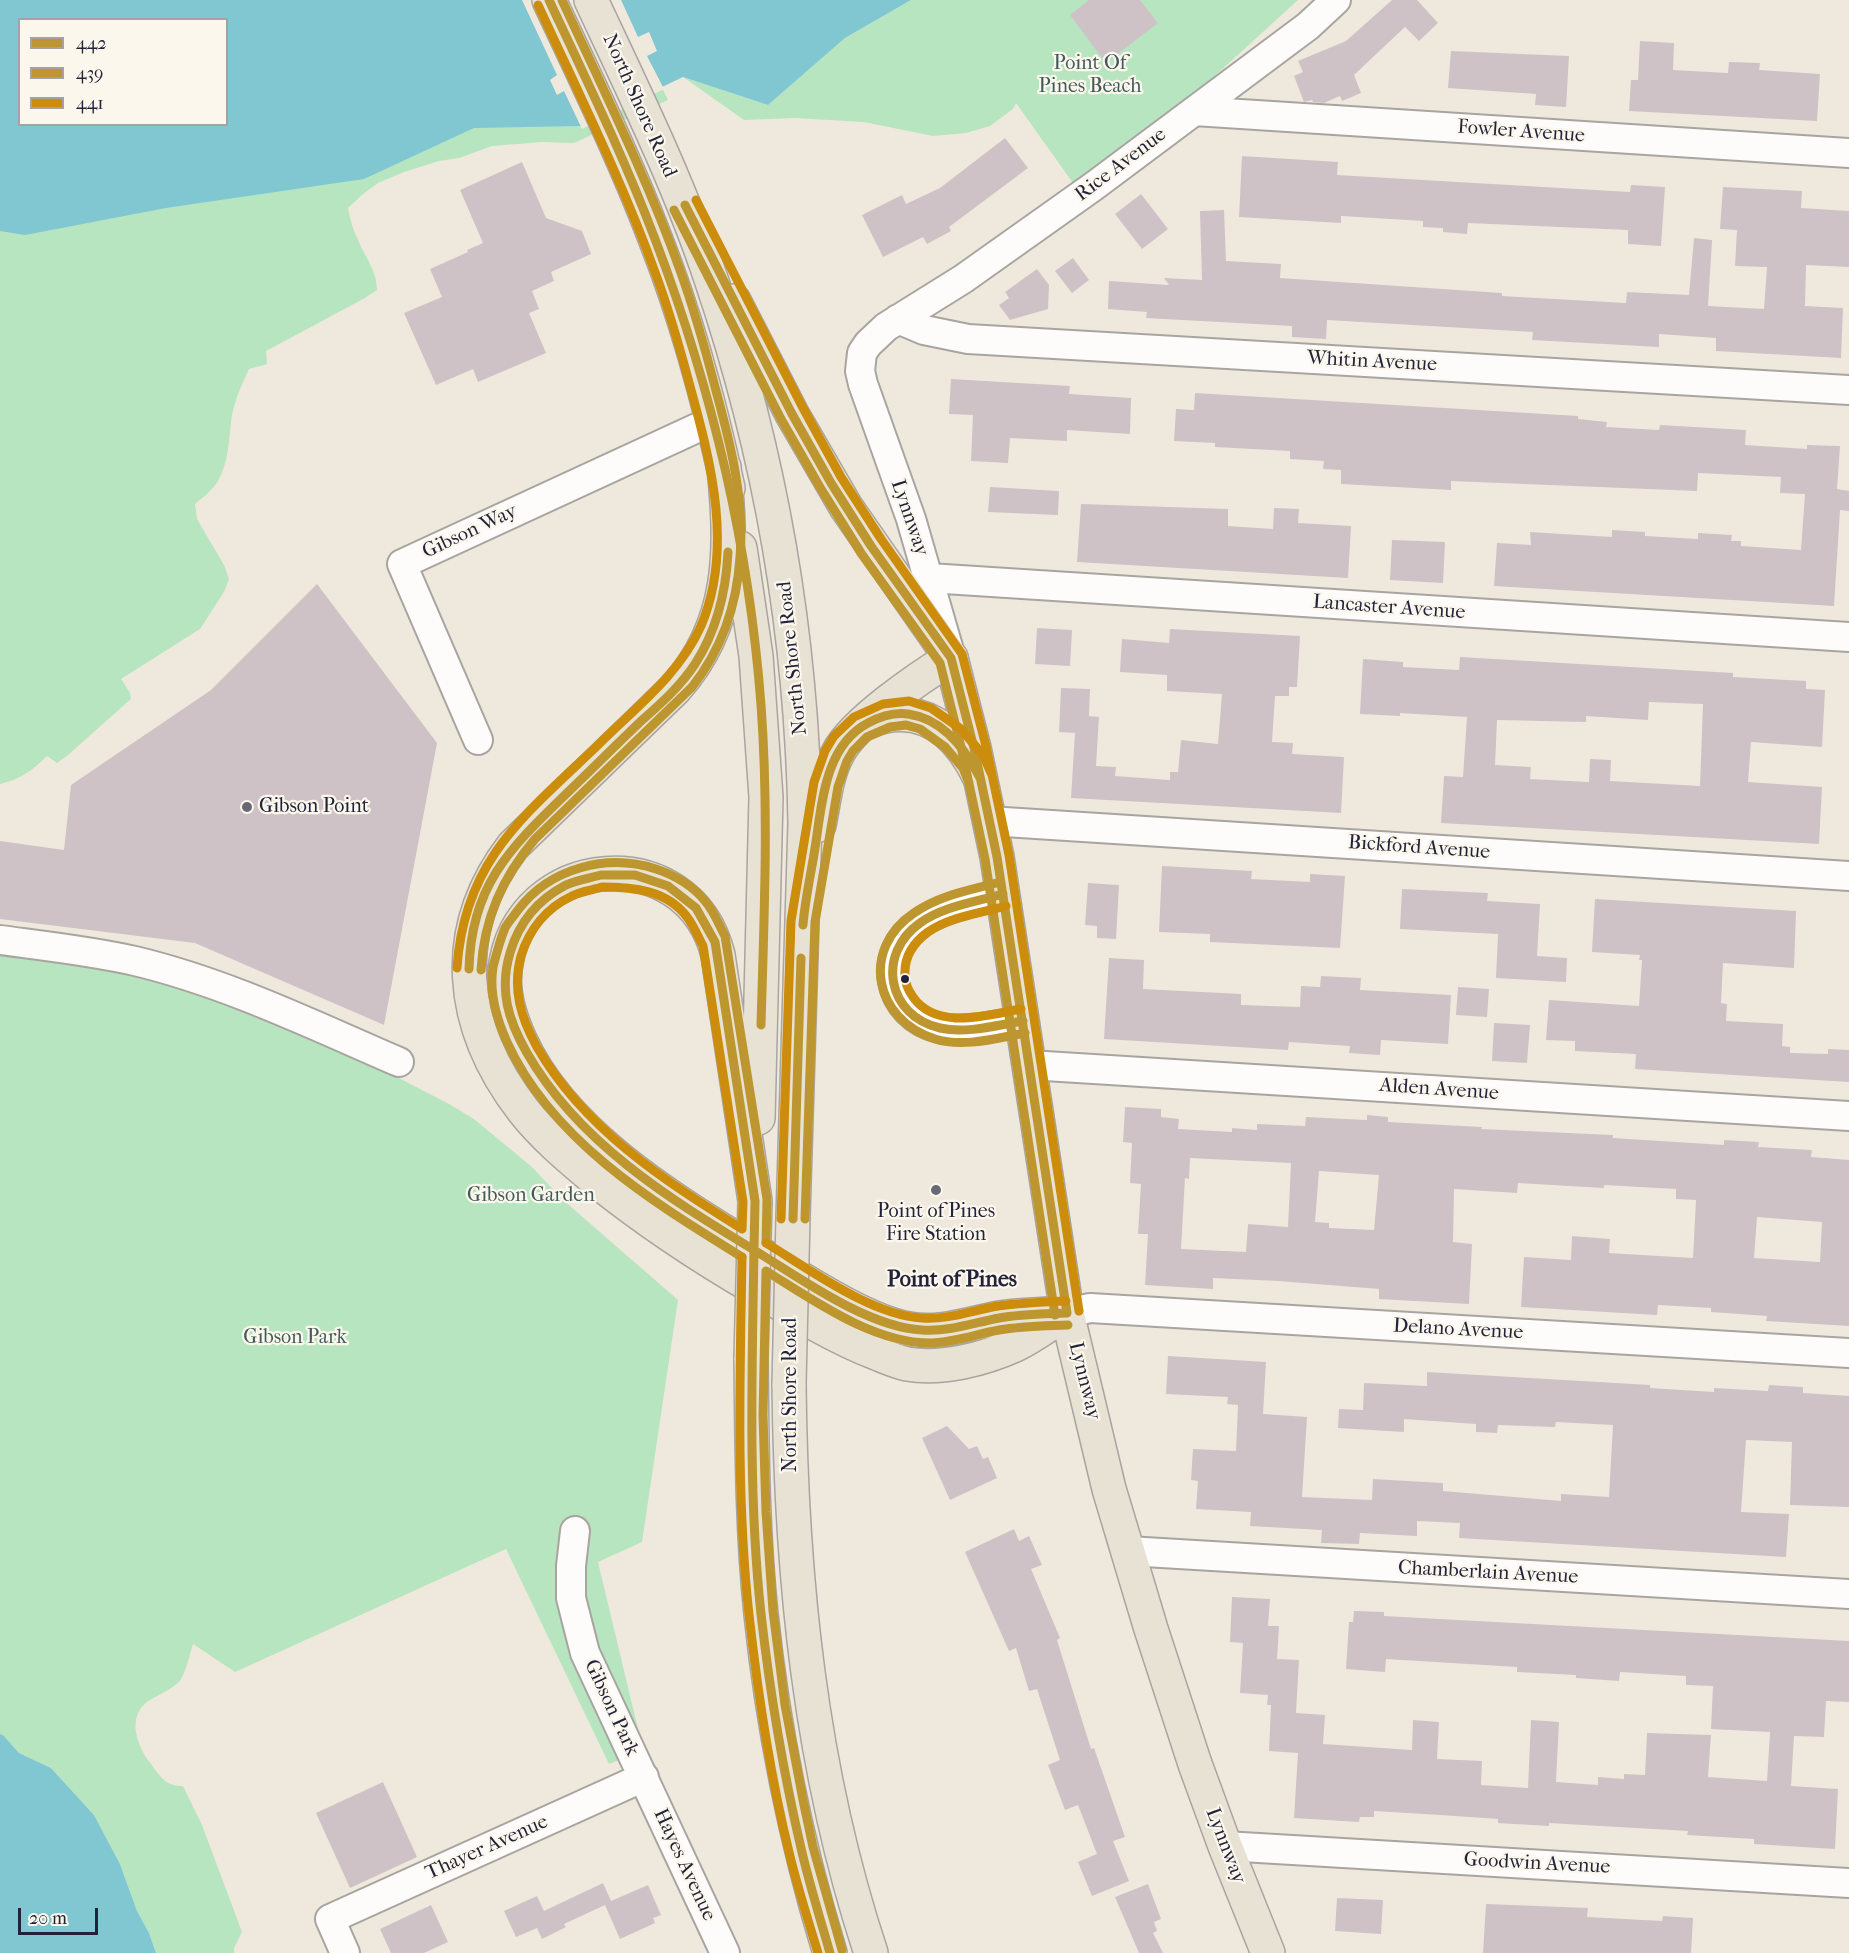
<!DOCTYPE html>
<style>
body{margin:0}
#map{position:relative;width:1849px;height:1953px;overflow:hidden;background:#efe9dd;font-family:"IM FELL French Canon",serif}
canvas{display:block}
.legend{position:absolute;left:18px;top:18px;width:210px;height:108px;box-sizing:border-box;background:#fbf7ec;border:2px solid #a4a2a5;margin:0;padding:8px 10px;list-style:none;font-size:18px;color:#22223b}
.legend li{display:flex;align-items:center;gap:12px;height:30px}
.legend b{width:30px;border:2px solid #a4a2a5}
.scale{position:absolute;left:18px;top:1908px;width:80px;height:27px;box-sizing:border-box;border:3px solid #22223b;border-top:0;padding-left:8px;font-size:18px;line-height:21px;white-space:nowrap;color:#22223b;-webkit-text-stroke:4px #fbf7ec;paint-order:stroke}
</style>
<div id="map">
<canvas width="1849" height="1953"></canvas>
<ul class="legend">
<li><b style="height:8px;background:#bd9630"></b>442</li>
<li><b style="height:8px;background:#bd9630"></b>439</li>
<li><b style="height:8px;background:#cc8c0c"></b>441</li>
</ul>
<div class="scale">20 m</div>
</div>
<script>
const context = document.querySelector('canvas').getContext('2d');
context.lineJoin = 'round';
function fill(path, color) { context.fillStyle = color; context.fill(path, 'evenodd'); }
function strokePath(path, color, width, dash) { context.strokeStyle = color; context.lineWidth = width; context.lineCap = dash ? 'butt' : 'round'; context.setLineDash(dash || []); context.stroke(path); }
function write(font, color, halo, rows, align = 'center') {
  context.font = font + ' "IM FELL French Canon",serif'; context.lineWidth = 4.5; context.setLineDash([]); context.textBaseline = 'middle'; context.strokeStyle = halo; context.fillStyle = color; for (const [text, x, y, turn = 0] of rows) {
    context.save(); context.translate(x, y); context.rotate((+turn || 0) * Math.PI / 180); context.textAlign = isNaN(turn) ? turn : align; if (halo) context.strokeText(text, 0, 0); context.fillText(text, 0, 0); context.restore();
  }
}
fill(new Path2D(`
 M517 0 649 61 668 100 574 143 542 142 492 146 459 158 439 161 404 172 378 183 363 194 348 208C350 219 353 230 358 240 365 257 377 271 377 290L365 298 266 351 267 364 249 369C241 386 233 404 231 422 229 442 228 463 218 481 212 491 203 497 195 504L197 519 224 565 229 579 224 592 200 629 121 679 130 693 131 699 68 755 57 763 47 756C32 771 20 779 0 784V165L226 124Z
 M911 0H1298L1206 84 1073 183 1016 103 1013 109 990 126 966 133 933 136 864 122 795 118 744 120 683 77 768 105 845 38Z
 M0 946 87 959 231 1000 310 1032 449 1104 474 1119 532 1167 562 1199 678 1300 642 1542 598 1562 643 1750 609 1764 506 1549 235 1672 193 1644C190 1653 185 1676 179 1682 169 1691 157 1695 147 1702 126 1718 138 1748 151 1764 161 1778 166 1786 183 1786L202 1825 242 1932 234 1948V1953H156L149 1933 137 1911 120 1864 94 1815 51 1768 19 1753 3 1735 0 1734Z`), '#b7e5bf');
fill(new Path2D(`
 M0 0H911L845 38 768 105 683 77 580 126 474 128 364 179 166 208 25 235 0 231ZM20 20H226V124H20Z
 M0 1734 3 1735 19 1753 51 1768 94 1815 120 1864 137 1911 149 1933 156 1953H0Z`), '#80c7d2');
fill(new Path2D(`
 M522 0H621L638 37 649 32 657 51 647 56 664 89 582 129 564 91 557 95 550 80 557 75Z`), '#efe9dd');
fill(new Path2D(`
 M1089 0H1140L1158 23 1106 63 1070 15Z
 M1392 0H1417L1438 23 1419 41 1405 27 1354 75 1361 93 1342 101 1340 96 1324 103 1313 102 1312 100 1304 102 1294 76 1303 72 1298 61 1346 41Z
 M1640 41 1674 43 1673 70 1728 73 1729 62 1760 63 1759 70 1820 74 1817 121 1629 111 1631 80H1638Z
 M1451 51 1569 56 1566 107 1535 105 1536 94 1448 88Z
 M1005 138 1028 168 949 227 951 231 927 244 923 237 883 257 862 215 902 195 906 204 940 188Z
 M1242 156 1338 162 1337 175 1630 192 1631 185 1665 187 1661 246 1628 244V230L1468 223 1467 234 1443 232V228L1423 227V221L1341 216V223L1239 217Z
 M522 162 546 218 582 231 591 254 551 272 554 281 532 291 539 309 529 313 546 353 478 382 473 369 436 385 404 313 442 297 430 269 468 252 467 250 483 243 460 190Z
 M1723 187 1802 191 1801 208 1849 211V267L1806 265 1805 306 1843 308 1841 358 1716 351V338L1659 334V347L1532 340 1533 332 1327 320 1326 339 1292 337V326L1146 318 1147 312 1108 309 1109 281 1169 285 1164 278 1202 280 1200 211 1224 210 1226 261 1281 264 1280 278 1502 293V296L1626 303 1627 292 1689 295 1694 238 1712 240 1708 306 1764 309 1767 267 1735 266 1737 230 1720 229Z
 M1141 194 1168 229 1142 249 1115 214Z
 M1073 258 1089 280 1072 293 1055 271Z
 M1037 269 1049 285 1048 309 1010 320 999 305 1009 298 1005 292Z
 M951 379 1070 386 1069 394 1131 398 1130 434 1067 430V441L1010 438 1008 463 971 461 973 415 949 414Z
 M1195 393 1578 416V419L1607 422 1606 427 1659 430 1660 425 1746 430 1745 445 1807 449V445L1840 446 1837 489 1849 491V511L1840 510 1834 606 1494 586 1497 543 1531 545 1530 532 1612 537V530L1645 532V536L1698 539V533L1732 535 1731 541H1741V546L1801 550 1805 494 1780 493 1781 477 1698 473 1697 491 1451 481V490L1341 484V470L1323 469 1324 461 1290 459V451L1215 447V443L1174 441 1176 409 1194 410Z
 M990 487 1059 491 1058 515 988 512Z
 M1081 504 1228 509V526L1273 529 1274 508 1299 509 1298 523 1351 526 1348 578 1077 562Z
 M1392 540 1445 542 1443 583 1390 580Z
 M317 584 437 743 384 1025 195 943 0 919V841L64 850 71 785 211 690Z
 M1037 628 1072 630 1070 666 1035 664Z
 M1170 629 1300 636 1297 687H1289V696H1275L1272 742 1293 743 1292 754 1344 757 1341 813 1071 798 1075 733 1059 732 1061 688 1090 689 1089 716 1099 717 1096 766 1116 767 1115 776 1170 780V772H1178L1181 740 1218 744 1222 694 1167 691V675L1120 672 1122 639 1169 643Z
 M1460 657 1733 673V677L1806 681V689L1825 690 1822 747 1751 742 1748 782 1822 787 1819 844 1441 823 1444 776 1463 777 1467 717 1400 713V716L1360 714 1363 659 1403 662V667L1459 670ZM1649 702 1703 704 1700 786 1610 781 1611 760 1590 759 1589 782 1530 779 1531 767 1495 765 1497 720 1586 722V716L1648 720Z
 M1162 866 1252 871 1251 879 1310 882V874L1345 876 1340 948 1210 942V934L1159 932Z
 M1088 883 1119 885 1116 939 1097 938V926L1085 925Z
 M1402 889 1488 893 1487 901 1540 904 1537 956 1567 958 1566 982 1496 978 1498 934 1400 929Z
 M1595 899 1796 911 1794 968 1723 963 1721 1003 1727 1004 1726 1021 1783 1024 1782 1046 1790 1047V1053L1828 1054V1049L1849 1050V1082L1635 1069 1636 1054 1575 1051V1041L1546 1040 1549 1000 1639 1006 1642 960H1639L1640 955 1592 952Z
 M1109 958 1144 960 1143 989 1241 994V1005L1300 1007 1301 986 1320 987 1321 976 1361 978 1360 990 1451 995 1448 1044 1381 1040 1380 1055 1349 1053 1350 1046 1289 1042 1288 1050 1104 1039Z
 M1458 987 1489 989 1487 1017 1456 1015Z
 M1494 1023 1530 1025 1527 1063 1492 1061Z
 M1125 1107 1161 1109V1117L1179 1119 1178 1129 1232 1132V1128L1257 1130V1124L1305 1126 1306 1117 1367 1120V1115L1388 1117V1122L1482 1127 1481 1129 1613 1135V1138L1724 1145V1140L1759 1142 1758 1147 1812 1150 1811 1157 1849 1160V1326L1766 1321 1767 1316 1711 1312V1308L1658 1305 1657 1315 1521 1307 1524 1257 1571 1260 1572 1236 1610 1239 1609 1253 1693 1258 1696 1200 1676 1199V1189L1604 1185V1188L1518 1183 1517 1193 1454 1189 1453 1242 1472 1244 1469 1304 1379 1299V1289L1278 1281 1213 1278V1289L1145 1285 1148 1234H1138L1141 1184 1130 1183 1132 1143 1123 1142ZM1190 1158 1291 1163 1288 1227 1248 1224 1246 1252 1181 1249 1185 1178 1189 1179ZM1319 1171 1379 1175 1374 1230 1329 1228V1223L1315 1222ZM1757 1217 1822 1222 1820 1262 1754 1258Z
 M1168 1356 1266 1362 1263 1414 1307 1417 1302 1497 1372 1500 1373 1479 1443 1483V1491L1561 1501V1494L1609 1497 1613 1425 1556 1422 1555 1427 1498 1425 1497 1433 1476 1432V1424L1404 1419V1432L1338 1428 1339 1409 1363 1410 1364 1383 1427 1386V1372L1650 1385V1388L1714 1392V1388L1768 1391 1769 1385 1803 1387V1393L1849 1396V1507L1790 1505 1792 1442 1746 1440 1741 1512 1789 1514 1786 1557 1459 1538 1460 1523 1417 1521V1536L1360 1533 1359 1544 1321 1543 1322 1530 1250 1526 1251 1512 1196 1509 1198 1481 1191 1480 1193 1449 1236 1451 1238 1405 1227 1404 1228 1397 1166 1394Z
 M947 1426 969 1449 977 1446 983 1459 988 1457 997 1478 950 1500 922 1438Z
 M1014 1529 1019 1541 1029 1536 1042 1565 1031 1569 1060 1638 1057 1640 1091 1749 1094 1748 1125 1837 1113 1841 1129 1881 1092 1896 1078 1862 1097 1854 1078 1805 1065 1810 1048 1765 1060 1760 1037 1689 1029 1691 1016 1648 1009 1651 965 1552Z
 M1232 1597 1270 1599 1268 1626H1279L1277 1659 1299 1660 1296 1713 1325 1715 1323 1744 1412 1750 1413 1720 1439 1722 1437 1759 1482 1761 1481 1785 1528 1788 1531 1720 1559 1722 1556 1782 1598 1785V1777L1624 1779V1774L1645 1775 1647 1733 1711 1735 1708 1777 1767 1781 1770 1732 1711 1729 1713 1686 1686 1685V1676L1620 1672 1619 1681 1576 1678V1675L1517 1672V1667L1386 1659 1385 1672 1346 1669 1349 1622H1353L1354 1611 1384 1612V1616L1849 1641V1702L1826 1701 1824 1737 1794 1736 1791 1786 1838 1789 1835 1849 1754 1844V1839L1687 1835 1688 1831 1549 1823V1826L1498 1823V1819L1440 1815 1374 1811V1817H1360L1359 1822 1294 1818 1298 1753 1269 1751 1271 1705H1267L1268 1695 1240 1693 1243 1643 1230 1642Z
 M383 1782 417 1857 350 1888 316 1813Z
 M603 1883 611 1901 648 1885 661 1915 653 1918 655 1923 620 1939 605 1905 564 1924 566 1927 542 1939 537 1928 516 1937 504 1911 537 1896 544 1911Z
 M1148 1884 1161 1919 1154 1922 1157 1931 1153 1933 1163 1953H1139L1115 1897Z
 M1337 1898 1383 1900 1381 1934 1335 1931Z
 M1486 1904 1588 1908 1587 1917 1662 1921 1663 1916 1693 1918 1691 1953H1483Z
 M431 1905 448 1942 424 1953H391L380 1929Z`), '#cfc2c7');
const minor = new Path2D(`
 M1194 111 1849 153
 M898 319 924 330 968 339 1849 390
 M929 578 1849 637
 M948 647 911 519 863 384 860 371 862 353 868 344 886 327 963 279 1094 186 1308 26 1336 0
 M478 740 402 564 712 421
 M989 821 1849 876
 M1003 894C976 902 944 907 920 923 875 952 887 1017 940 1028 966 1033 997 1025 1023 1021
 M0 940C45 946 91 951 135 961 227 983 313 1025 399 1062
 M1029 1065 1849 1116
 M1067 1313 1090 1308 1849 1353
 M575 1531 571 1566V1598L585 1653 725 1953
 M1128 1551 1849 1594
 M1225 1846 1849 1883
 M345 1953 330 1919 644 1777`);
const major = new Path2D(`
 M951 658 974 748 997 857 1067 1313 1109 1489 1151 1629 1195 1764 1225 1846 1268 1953`);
const highway = new Path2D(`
 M549 0C586 79 624 157 655 238 687 319 710 404 728 488
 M591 0C634 92 679 183 711 279 771 455 802 638 805 823L793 1217
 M734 301 792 414 846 507 951 658C920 677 854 722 838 753 826 775 824 801 819 825
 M724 467C732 549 734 623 675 689L513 846C448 931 459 1027 523 1110 544 1137 571 1159 597 1181 648 1222 701 1257 758 1290 796 1313 835 1337 876 1353 886 1357 897 1362 907 1364 942 1370 984 1359 1015 1345 1034 1336 1050 1323 1067 1313
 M740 548 756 656 766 797 758 1118
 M869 721C922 700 958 732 980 778
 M755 1201 718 955C688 836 518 852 505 970 502 994 510 1018 520 1040 565 1138 678 1203 767 1258 805 1281 865 1321 909 1329 939 1335 971 1323 1000 1318 1020 1315 1041 1315 1062 1313
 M751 1358C752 1443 752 1529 761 1614 773 1729 796 1842 830 1953
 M789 1384C791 1576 810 1769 871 1953`);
strokePath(minor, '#a8a4a0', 32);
strokePath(major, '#a8a4a0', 36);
strokePath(highway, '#a8a4a0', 36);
strokePath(minor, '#fdfcfa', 28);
strokePath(major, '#e8e2d5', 33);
strokePath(highway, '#e8e2d5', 33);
const highwayBridge = new Path2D(`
 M751 1358 755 1201
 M789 1384 793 1217`);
strokePath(highwayBridge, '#a8a4a0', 36, []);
strokePath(highwayBridge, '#e8e2d5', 33);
strokePath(new Path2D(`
 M549 0C586 79 624 157 655 239 712 389 749 545 761 705 769 812 764 919 761 1025
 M685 205 792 414 831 483 871 546 951 658 974 748 997 857 1067 1313
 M601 875H635L668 886 696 908 715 942 755 1201 754 1250C668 1198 578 1142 527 1053 508 1020 499 990 510 953 519 922 537 900 566 885 576 880 590 878 601 875Z
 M1003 894C976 902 944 906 920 923 876 954 887 1016 940 1028 967 1034 997 1025 1023 1021
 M803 925C805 899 811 874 815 848 822 805 824 746 868 723 881 716 894 712 908 714 943 719 965 748 980 778
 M469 969C471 887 508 850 564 796 589 772 614 747 639 723 659 705 680 687 695 664 717 630 726 592 728 552
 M793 1219 801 958
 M754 1250C800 1278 867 1327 922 1330 948 1332 973 1323 999 1318 1021 1314 1044 1314 1067 1313
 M754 1250C752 1371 748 1493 761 1614 770 1693 783 1771 801 1848 809 1883 820 1918 830 1953`), '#bd9630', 9);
strokePath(new Path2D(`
 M674 210 781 419 821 489 861 553 940 663 962 751 985 859 1055 1315
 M1000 882C971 890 939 895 914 913 860 949 874 1020 935 1039 963 1048 997 1038 1025 1033
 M481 970C484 919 502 878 535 839L692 687C722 649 737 604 740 557 745 499 730 442 715 387 705 348 694 309 680 270 647 178 603 89 562 0
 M805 1219 815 922 838 787 847 761 853 751 867 737 890 727 906 725 920 729 945 747 963 768 969 783
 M742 1257C653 1202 552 1141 507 1042 497 1020 489 992 493 967 496 955 500 940 505 928 508 922 514 916 518 910 550 868 607 853 656 869 674 875 693 886 705 901 714 911 719 925 725 936L767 1199 766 1243
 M842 1950 813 1847 803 1800 785 1705 773 1611 766 1512 763 1415 766 1271C813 1300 874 1344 932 1343 955 1342 977 1334 999 1330 1022 1326 1045 1326 1068 1325`), '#bd9630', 9);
strokePath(new Path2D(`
 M696 200 803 408 841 477 881 539 962 654 986 746 1009 855 1079 1311
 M602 887C633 887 667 890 687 917 694 926 698 937 703 946L743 1202 742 1229C665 1181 584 1129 537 1047 521 1018 512 989 521 956 529 930 546 908 572 896 581 891 593 890 602 887Z
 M1006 906C980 913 950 917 928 932 913 943 904 957 905 975 905 983 908 990 913 997 937 1031 987 1015 1021 1009
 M457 968C464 860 525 815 598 745 635 708 679 675 701 626 733 550 712 466 691 390 681 352 670 313 656 275 623 183 579 94 538 5
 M781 1219 791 921 814 782 825 751 834 736 854 717 883 704 909 701 931 708 961 729 983 755 991 773
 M766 1243C809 1269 871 1315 922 1318 948 1320 973 1310 998 1306 1021 1303 1044 1302 1066 1301
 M742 1257C740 1376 736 1496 749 1615 758 1695 770 1775 789 1852 797 1886 808 1920 818 1953`), '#cc8c0c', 9);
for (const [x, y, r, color] of [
 [247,807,6,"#6a6874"],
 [905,979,5,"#22223b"],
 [936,1190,6,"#6a6874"]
]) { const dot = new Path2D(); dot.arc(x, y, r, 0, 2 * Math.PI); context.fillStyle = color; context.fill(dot); strokePath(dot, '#fbf7ec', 2); }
write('20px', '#415b5b', '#fbf7ec', [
 ["Point Of",1090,64],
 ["Pines Beach",1090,87],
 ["Gibson Garden",531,1196],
 ["Gibson Park",295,1338]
]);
write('20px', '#22223b', '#fbf7ec', [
 ["North Shore Road",639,106,66],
 ["Fowler Avenue",1521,132,4],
 ["Rice Avenue",1121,165,-37],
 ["Whitin Avenue",1372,362,3],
 ["Lynnway",909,518,71],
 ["Gibson Way",470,532,-25],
 ["Lancaster Avenue",1389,608,4],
 ["North Shore Road",793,658,-96],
 ["Bickford Avenue",1419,848,4],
 ["Alden Avenue",1439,1090,4],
 ["Delano Avenue",1458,1330,3],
 ["Lynnway",1084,1381,76],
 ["North Shore Road",791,1395,-90],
 ["Chamberlain Avenue",1488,1573,3],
 ["Gibson Park",611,1708,65],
 ["Lynnway",1225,1846,69],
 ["Thayer Avenue",487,1848,-24],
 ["Goodwin Avenue",1537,1864,3],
 ["Hayes Avenue",684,1865,65]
]);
write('20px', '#22223b', '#fbf7ec', [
 ["Gibson Point",259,807],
 ["Point of Pines",936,1212,"center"],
 ["Fire Station",936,1235,"center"]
], 'left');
write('bold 22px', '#22223b', '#fbf7ec', [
 ["Point of Pines",952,1281]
]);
</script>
